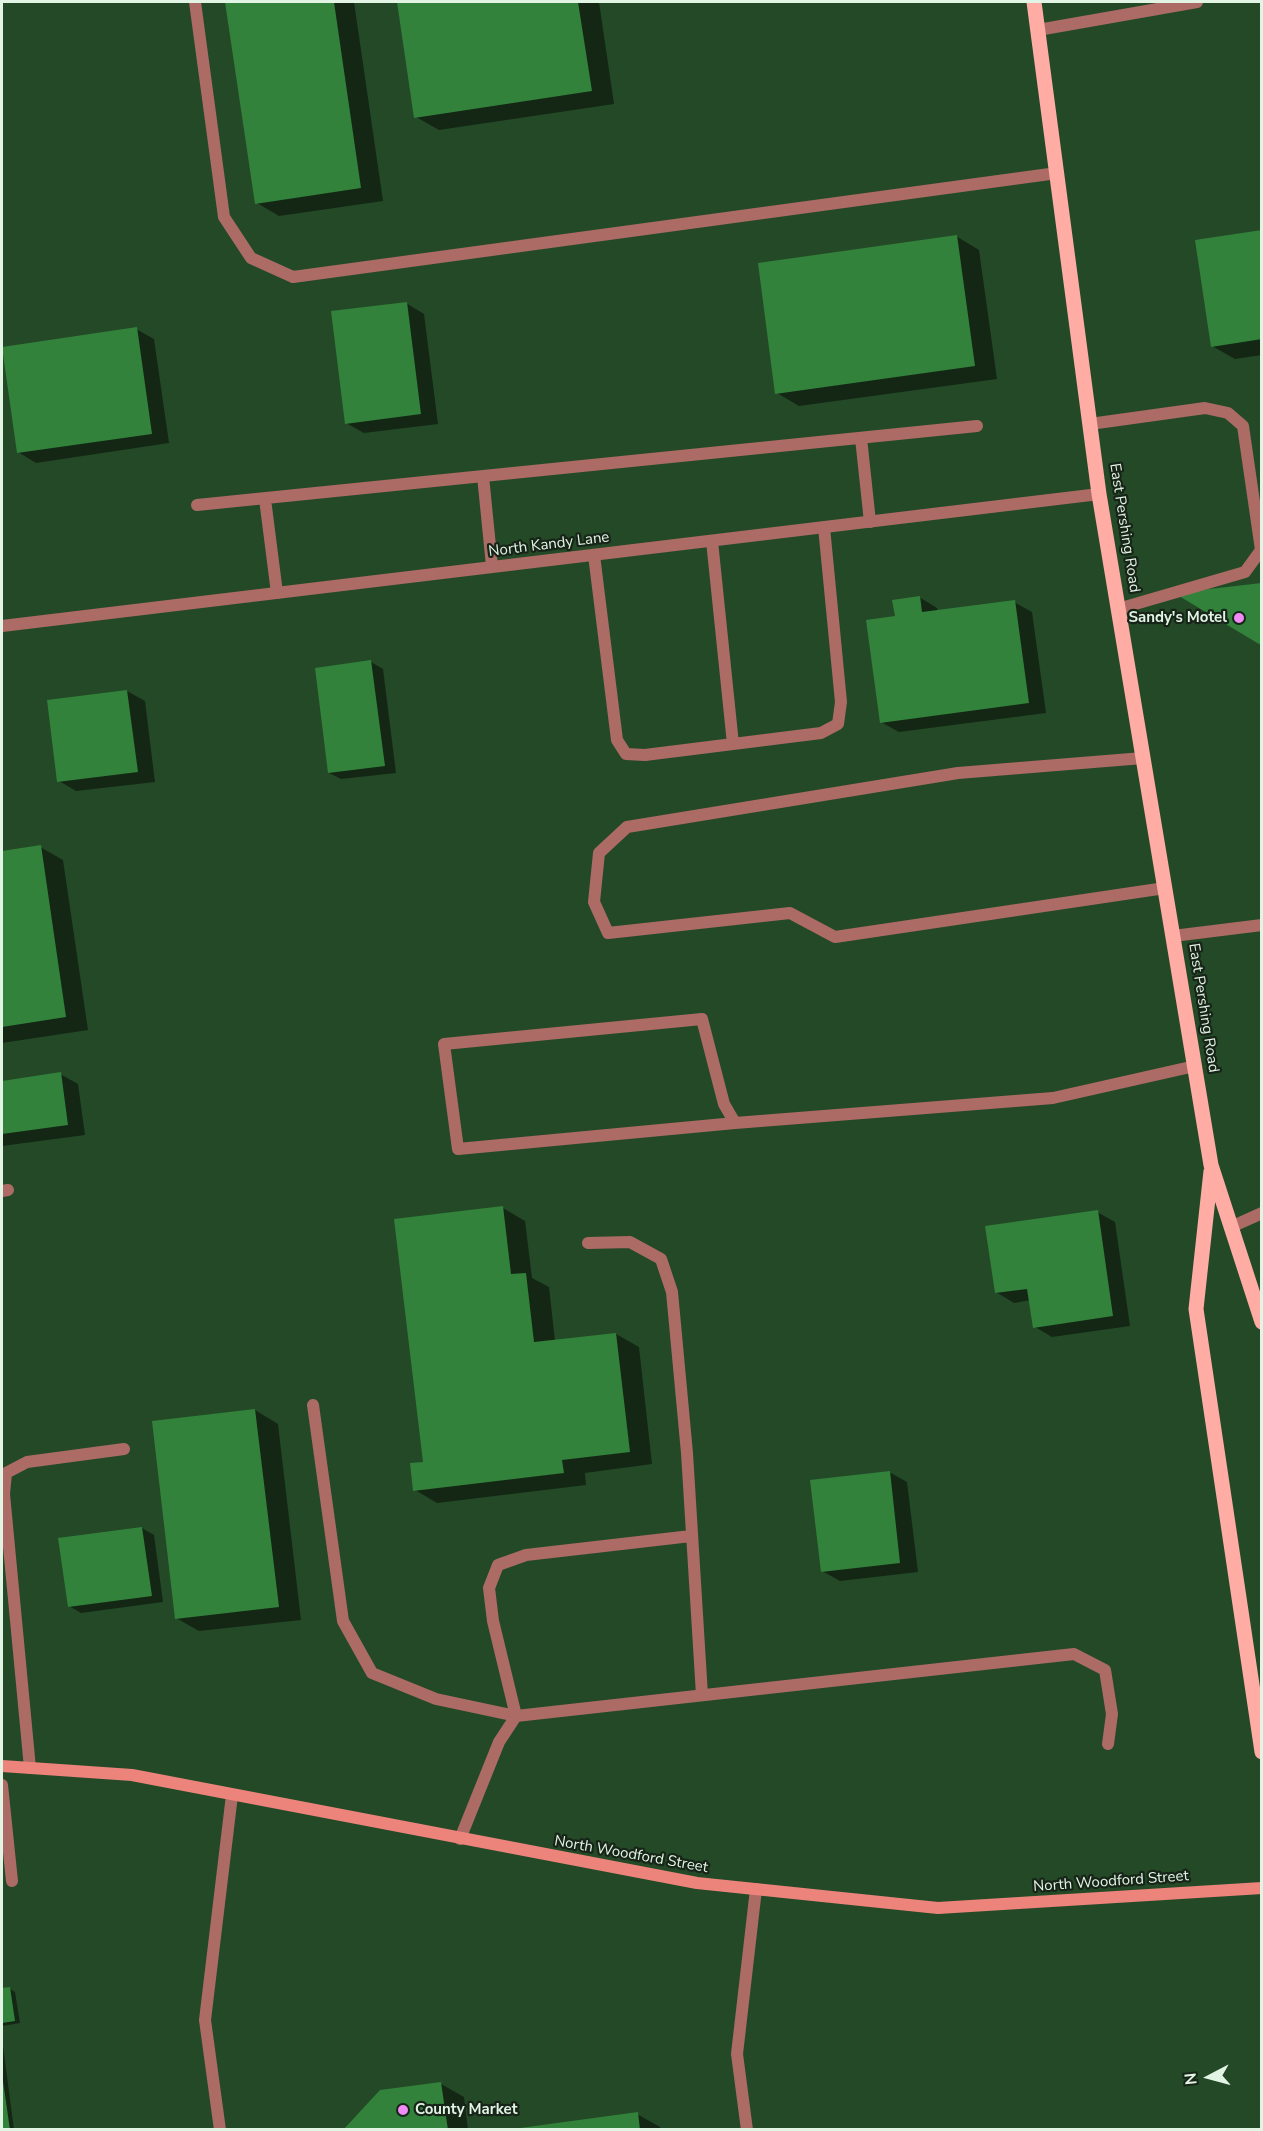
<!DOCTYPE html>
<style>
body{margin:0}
#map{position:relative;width:1263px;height:2131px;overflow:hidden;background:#234125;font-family:"Nunito Sans",sans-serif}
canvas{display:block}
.frame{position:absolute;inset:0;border:3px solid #e2f4e3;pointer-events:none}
.north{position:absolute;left:1179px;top:2047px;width:60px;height:60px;-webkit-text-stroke:4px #172418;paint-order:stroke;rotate:264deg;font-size:16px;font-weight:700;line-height:24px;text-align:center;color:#e2f4e3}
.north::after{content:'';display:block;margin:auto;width:21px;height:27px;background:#e2f4e3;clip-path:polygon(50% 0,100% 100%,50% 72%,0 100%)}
</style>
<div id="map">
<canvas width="1263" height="2131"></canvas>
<div class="frame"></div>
<div class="north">N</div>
</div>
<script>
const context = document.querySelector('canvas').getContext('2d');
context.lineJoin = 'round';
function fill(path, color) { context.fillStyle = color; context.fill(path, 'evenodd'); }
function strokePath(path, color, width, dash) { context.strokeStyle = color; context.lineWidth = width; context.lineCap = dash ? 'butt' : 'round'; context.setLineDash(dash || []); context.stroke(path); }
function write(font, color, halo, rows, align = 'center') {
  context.font = font + ' "Nunito Sans",sans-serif'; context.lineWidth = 4.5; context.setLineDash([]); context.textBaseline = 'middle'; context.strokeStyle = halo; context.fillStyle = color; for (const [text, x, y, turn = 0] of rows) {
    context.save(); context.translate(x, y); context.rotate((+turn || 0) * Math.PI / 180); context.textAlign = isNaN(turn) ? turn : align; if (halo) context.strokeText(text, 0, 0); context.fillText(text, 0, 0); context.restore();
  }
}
fill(new Path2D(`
 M2 2H1261V2129H2Z`), '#244927');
fill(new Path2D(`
 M227 2H354L383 201 279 216 257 203Z
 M399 2H599L614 104 439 130 416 117Z
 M1262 232V355L1235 359 1212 346Z
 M956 236 979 250 997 379 799 406 777 393Z
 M406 303 424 314 438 424 364 433 346 423Z
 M136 329 154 339 169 443 36 463 18 452Z
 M919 597 937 608 938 612 1014 602 1032 612 1046 713 899 732 881 722 897 618Z
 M371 662 383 669 396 773 341 779 329 773Z
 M127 691 145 701 155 782 76 791 59 781Z
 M40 847 63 860 88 1030 2 1043V853Z
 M60 1074 78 1084 85 1135 2 1146V1082Z
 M503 1208 525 1221 532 1278 549 1287 555 1341 616 1334 639 1347 652 1464 585 1473 586 1485 437 1503 415 1490 424 1463Z
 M1097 1212 1115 1222 1130 1326 1052 1337 1035 1327 1031 1300 1014 1303 996 1292Z
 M255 1410 278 1424 301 1620 199 1631 176 1618Z
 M889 1472 907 1482 918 1572 840 1581 822 1571Z
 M142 1528 154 1535 163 1602 81 1613 69 1606Z
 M10 1989 15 1992 20 2023 2 2026V1990Z
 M2 2038 14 2130H2Z
 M441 2084 464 2097 468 2130H345Z
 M637 2114 660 2127 661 2130H521Z`), '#0007');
fill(new Path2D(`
 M225 2H334L361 188 255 204Z
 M397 2H578L592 91 414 118Z
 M1262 230V339L1211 347 1195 240Z
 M957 235 975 366 775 394 758 263Z
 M407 302 421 414 345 424 331 311Z
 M137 327 152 434 17 453 2 347Z
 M1262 583V643L1259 644 1174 593Z
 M920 596 922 612 1015 600 1029 703 880 723 866 620 895 616 892 600Z
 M371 660 385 766 328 773 315 668Z
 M127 690 138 772 57 782 47 700Z
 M41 845 66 1017 2 1027V851Z
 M61 1072 68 1125 2 1134V1081Z
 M503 1206 511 1274 526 1273 534 1342 616 1333 630 1452 562 1460 564 1473 413 1491 410 1463 423 1462 394 1219Z
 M1098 1210 1113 1316 1033 1328 1027 1289 995 1293 985 1226Z
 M255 1409 279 1607 175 1619 152 1421Z
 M890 1471 900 1563 821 1572 810 1480Z
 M142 1527 152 1596 68 1607 58 1538Z
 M10 1987 15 2021 2 2023V1988Z
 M2 2081H3L10 2130H2Z
 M441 2082 448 2130H343L380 2090Z
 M638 2112 640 2130H520V2128Z`), '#32823c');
strokePath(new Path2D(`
 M195 2 224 217 251 258 293 277 1057 173
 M1038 30 1197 2
 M1090 424 1205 408 1228 413 1243 426 1261 550 1245 572 1118 609
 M861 438 870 522
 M483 476 492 566
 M265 499 277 593
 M197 505 977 426
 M712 541 733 744
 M594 555 617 740 626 754 645 755 821 733 838 724 841 702 824 527
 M1143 758 958 773 627 827 599 853 594 902 608 933 790 913 835 937 1165 888
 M1173 936 1262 925
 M735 1123 724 1104 702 1019 444 1044 458 1149 735 1123 1053 1098 1195 1066
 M2 1191 8 1190
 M1231 1227 1262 1213
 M588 1243 630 1242 661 1259 672 1292 687 1453 702 1695
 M313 1405 343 1621 372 1673 436 1699 516 1716 493 1621 489 1588 498 1565 526 1555 691 1536
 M30 1768 4 1494 6 1473 27 1462 124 1449
 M2 1785 12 1881
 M220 2130 205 2020 232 1795
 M747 2130 737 2054 756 1889`), '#ad6b65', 12);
strokePath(new Path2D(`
 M2 626 1099 494
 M460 1839 499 1742 516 1716 1074 1654 1105 1670 1112 1714 1108 1744`), '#ad6b65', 12);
strokePath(new Path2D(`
 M2 1766 132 1775 697 1883 938 1908 1262 1888`), '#ed847c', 12);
strokePath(new Path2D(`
 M1034 2 1099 494 1211 1165 1262 1322
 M1211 1171 1196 1309 1262 1752`), '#feaca4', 15);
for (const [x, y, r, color] of [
 [1239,618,6,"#f18bf5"],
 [403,2110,6,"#f18bf5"]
]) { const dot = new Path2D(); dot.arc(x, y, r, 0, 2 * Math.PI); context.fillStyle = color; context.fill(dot); strokePath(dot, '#172418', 2); }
write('15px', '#e2f4e3', '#172418', [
 ["East Pershing Road",1124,528,81],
 ["North Kandy Lane",549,545,-7],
 ["East Pershing Road",1203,1008,81],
 ["North Woodford Street",631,1855,10],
 ["North Woodford Street",1111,1882,-4]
]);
write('bold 15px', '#e2f4e3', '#172418', [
 ["Sandy's Motel",1227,618],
 ["County Market",415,2110,"left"]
], 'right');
</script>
